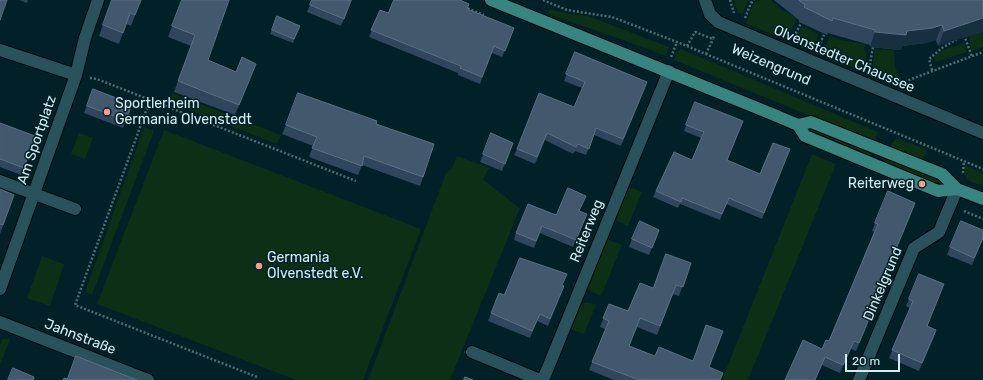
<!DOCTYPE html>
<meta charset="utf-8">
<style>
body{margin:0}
#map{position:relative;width:983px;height:380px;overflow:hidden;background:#012028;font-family:Rubik,sans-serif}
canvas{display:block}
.scale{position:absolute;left:845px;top:354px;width:55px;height:18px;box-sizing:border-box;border:2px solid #d6ecf3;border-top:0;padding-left:5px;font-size:12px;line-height:14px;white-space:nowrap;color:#d6ecf3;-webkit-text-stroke:3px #012028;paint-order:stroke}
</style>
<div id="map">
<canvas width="983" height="380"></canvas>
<div class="scale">20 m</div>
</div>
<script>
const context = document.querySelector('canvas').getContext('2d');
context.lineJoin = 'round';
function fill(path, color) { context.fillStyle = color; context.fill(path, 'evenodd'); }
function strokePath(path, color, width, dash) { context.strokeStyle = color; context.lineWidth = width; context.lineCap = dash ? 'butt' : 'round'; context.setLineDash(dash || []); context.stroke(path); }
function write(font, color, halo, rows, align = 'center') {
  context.font = font + ' Rubik,sans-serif'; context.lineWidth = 3; context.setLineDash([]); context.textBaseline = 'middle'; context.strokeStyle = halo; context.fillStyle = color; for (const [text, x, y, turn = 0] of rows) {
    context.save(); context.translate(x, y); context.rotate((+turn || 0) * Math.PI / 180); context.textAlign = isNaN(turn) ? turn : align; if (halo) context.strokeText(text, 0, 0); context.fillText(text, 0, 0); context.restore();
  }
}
fill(new Path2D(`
 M734 0H749L742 14 738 13Z
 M762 0H771L782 10 797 17 787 40 746 24 754 2Z
 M549 9 569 14 588 16 669 47 666 56 626 41 548 14Z
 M802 26 819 34 812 51 793 43Z
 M983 32V47L971 51 969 36Z
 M830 36 841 40 865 44 864 50 867 53 864 72 821 55Z
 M964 43 967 52 935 62 934 57 945 49Z
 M681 49 878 132 874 142 674 60 677 52Z
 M875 49 894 50 895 66 899 78 887 82 871 75Z
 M172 93 281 135 277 144 168 102Z
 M810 126 871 151 869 157 808 131Z
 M144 127 154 131 92 295 85 292Z
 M164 130 421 229 363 380H296L97 304Z
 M79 133 93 138 85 159 71 154Z
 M896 139H899L926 149V154L922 161 890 148 892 143Z
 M812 154 836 164 748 380H722Z
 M457 156 489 168 483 180 520 208 450 380H368L446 173 452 168Z
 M888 158 940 179V181L937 184 886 163V160Z
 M965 165 983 173V186C970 181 963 181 965 165Z
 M633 188 642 192 628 226 614 220 628 189Z
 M607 239 622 245 601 296 590 291 588 286Z
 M42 256 64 264 50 306 27 298Z
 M587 302 596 305 584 334 570 329 580 305Z
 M2 339H10L0 365V345Z`), '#0d2f15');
const minor = new Path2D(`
 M705 0 710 14 718 22 983 133
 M0 50 76 75
 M0 181 75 209
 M0 289 76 75 85 38 98 0
 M0 322 148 380
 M472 352 540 380
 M543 380 669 71
 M859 380 914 248 939 232 957 189`);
const major = new Path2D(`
 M491 0 772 114 798 125 805 136 938 191 957 189
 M798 125 811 122 942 174 957 189 983 199`);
strokePath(minor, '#00090e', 14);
strokePath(major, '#00090e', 14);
strokePath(new Path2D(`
 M543 0 567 10 612 17 677 42 983 169
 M730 0 734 13
 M464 7 484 15
 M745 18 751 3 754 0
 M964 35 972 57
 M794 37 801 23
 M687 46 695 32 713 39 714 36
 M818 47 824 35
 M706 54 713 39
 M671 57 677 42
 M869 69 873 47
 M932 70 929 59 942 48 957 39
 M90 78 97 79 356 181
 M901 83 983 52
 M150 100 75 305 257 377
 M963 173 964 161
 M964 211 983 219`), '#516c74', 2.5, [2, 2]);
strokePath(minor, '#29525d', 12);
strokePath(major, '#388480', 12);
fill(new Path2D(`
 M19 0H28L27 3Z
 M112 0H141L131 26 126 24 119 44 99 36Z
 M182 0 208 60 236 72 256 64 235 115 174 92 191 46 168 37Z
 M312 0H352L341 26 307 12Z
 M774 0H983L938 46 936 40 926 43 902 46 901 50 870 47V45L828 33 827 35 799 22V20Z
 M467 9 512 34 502 57 492 53 480 84 458 75V73L369 37 380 10 388 13Z
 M277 16 300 26 293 43 270 34Z
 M575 52 645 88 621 146 594 135 586 155 575 151 573 154 545 140 535 164 514 155 517 149 574 107 582 88 564 81Z
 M93 89 132 104 123 128 84 113Z
 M695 102 727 161 760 174 787 156 762 219 726 204 720 220 680 204 678 208 653 197 656 191 692 160 701 138 684 131Z
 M0 123 35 136 21 175 0 167Z
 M376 124 434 144 420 186 362 165 358 175 309 157 313 146 282 134 286 125Z
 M513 143 502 171 480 162 483 154Z
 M0 189 14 195 0 234Z
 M583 203 579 211 587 214 573 247 540 233 534 248 514 240 516 233Z
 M915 203 894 254 895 255 892 263 873 307 871 315 856 351 851 349 840 373 822 365V349L829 341 874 232 872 231 875 223Z
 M983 230V239L972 265 947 255 950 247Z
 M656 237 649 255 629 247 632 239Z
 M691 263 679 296 673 294 657 335 637 327 629 346 655 356 709 367 721 380H614L589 370 605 329 600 327 609 304 628 311 653 288Z
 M944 284 927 326 934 337 919 371 889 358 910 308 906 306 909 299Z
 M563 285 564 286 548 326 537 321 530 338 488 321 491 313 504 295Z`), '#30465c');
fill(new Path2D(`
 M983 18V32L938 46 944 31Z
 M942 25 936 40 926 43 902 46 901 50 870 47 875 32 907 31Z
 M256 64 252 75 235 115 239 105Z
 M915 203 912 211 891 262 894 254Z
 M895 255 892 263 870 315 873 306Z
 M936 330 934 337 919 371 922 363Z
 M854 341 851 349 840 373 843 365Z`), '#163041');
const building = new Path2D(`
 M0 0H7L0 20Z
 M112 0H141L135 15 130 13 123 33 103 25Z
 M182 0H229L208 60 236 72 242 57 256 64 239 105 178 81 195 35 172 26Z
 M312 0H351L344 19 310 5Z
 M394 0H460L469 4 467 9 514 28 505 51 494 46 482 77 460 68 461 66 371 30 380 10 388 13Z
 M799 0H983V18L944 31 942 25 932 28 907 31 906 35 875 32V30L833 18 832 21 804 7 805 5Z
 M277 16 300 26 294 39 272 30Z
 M575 52 647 82 623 139 596 128 589 149 578 144 576 147 547 133 537 157 517 149 539 93 574 107 585 82 566 74Z
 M93 89 132 104 126 120 87 106Z
 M298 93 377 121 376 124 434 144 423 177 364 156 362 166 312 148 317 137 286 125Z
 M695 102 743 121 727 160 760 174 773 143 790 149 764 213 729 198 722 214 682 198 681 202 656 191 674 152 692 160 704 132 686 125Z
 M0 123 35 136 24 168 0 159Z
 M491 133 513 143 505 164 483 154Z
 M568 188 586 196 579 211 587 214 576 240 542 226 536 241 516 233 528 204 556 215Z
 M0 189 14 195 3 225 0 224Z
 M888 191 915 203 894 254 895 255 873 306 874 307 859 343 854 341 843 365 825 357 815 380H785L803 340 822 349 826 340 829 341 878 224 875 223Z
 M640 221 659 230 652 248 632 239Z
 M961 221 983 230V238L974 258 950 247Z
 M666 254 691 263 683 287 676 285 660 326 640 318 629 346 655 356 659 347 693 361 706 325 723 331 709 367 723 373 720 380H647L645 379V380H639L592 362 609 321 603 318 609 304 628 311 640 283 653 288Z
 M520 258 567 274 562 285 564 286 550 319 540 314 532 331 491 313 499 293 504 295Z
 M919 274 944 284 927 326 936 330 922 363 892 350 913 301 909 299Z
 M76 356 137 380H63L64 378 67 379Z
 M13 368 34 377 33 380H8Z
 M465 377 473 380H464Z`);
fill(building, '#42586d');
strokePath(building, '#596f82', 1);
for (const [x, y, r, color] of [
 [107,112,4,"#f59c90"],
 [922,184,4,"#f59c90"],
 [259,266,4,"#f59c90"]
]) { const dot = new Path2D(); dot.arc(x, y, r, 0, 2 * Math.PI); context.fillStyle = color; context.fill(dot); strokePath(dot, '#012028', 1.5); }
write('14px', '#d6ecf3', '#012028', [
 ["Olvenstedter Chaussee",844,59,23],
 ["Weizengrund",771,65,23],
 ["Am Sportplatz",37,140,-71],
 ["Reiterweg",587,231,-68],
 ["Dinkelgrund",883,284,-67],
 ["Jahnstraße",80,337,21]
]);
write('14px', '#d6ecf3', '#012028', [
 ["Sportlerheim",115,104],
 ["Germania Olvenstedt",115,120],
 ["Reiterweg",914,184,"right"],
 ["Germania",267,258],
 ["Olvenstedt e.V.",267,274]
], 'left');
</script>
